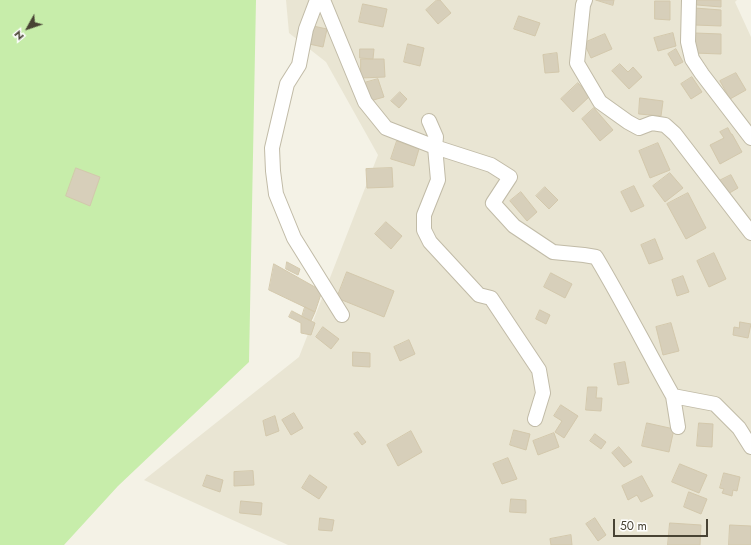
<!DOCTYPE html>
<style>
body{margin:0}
#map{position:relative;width:751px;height:545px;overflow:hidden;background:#f4f2e6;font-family:Jost,sans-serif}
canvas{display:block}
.north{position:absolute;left:8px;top:8px;width:40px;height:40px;-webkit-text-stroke:3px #fff;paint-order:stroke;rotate:230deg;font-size:11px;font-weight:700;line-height:16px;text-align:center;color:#484334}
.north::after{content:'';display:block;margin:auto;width:14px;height:18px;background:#484334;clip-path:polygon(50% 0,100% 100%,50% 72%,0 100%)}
.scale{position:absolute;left:613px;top:519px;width:95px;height:18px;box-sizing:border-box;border:2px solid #484334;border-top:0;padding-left:5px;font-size:12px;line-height:14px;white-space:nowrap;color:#484334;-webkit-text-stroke:3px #fff;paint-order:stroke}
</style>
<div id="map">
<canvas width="751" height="545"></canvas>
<div class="north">N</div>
<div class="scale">50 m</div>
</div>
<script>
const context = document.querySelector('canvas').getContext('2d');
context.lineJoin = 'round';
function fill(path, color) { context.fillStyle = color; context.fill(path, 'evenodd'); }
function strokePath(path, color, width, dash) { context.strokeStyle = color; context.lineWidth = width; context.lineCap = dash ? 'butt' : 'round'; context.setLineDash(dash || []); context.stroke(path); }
fill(new Path2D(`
 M286 0H737L735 2 751 37V545H288L144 480 299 357 378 155 326 62 289 33Z`), '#e9e5d3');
fill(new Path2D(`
 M0 0H256L249 362 118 486 64 545H0Z`), '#c7edaa');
const building = new Path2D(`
 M437 0H440L451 13 438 24 426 10Z
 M596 0H614L613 5Z
 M697 0H721V7L697 5Z
 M655 1H670V20L655 19Z
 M363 4 387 9 383 27 359 22Z
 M695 8 721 10V26L695 25Z
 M519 16 540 23 535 36 514 29Z
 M313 26 327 29 323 47 309 44Z
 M673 33 676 46 658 51 654 38Z
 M695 33 721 34V54L694 53Z
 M605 34 612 49 591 58 584 43Z
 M408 44 424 48 420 66 404 62Z
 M360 49H374L373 59 360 58Z
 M676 49 683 62 675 66 668 54Z
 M557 53 559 72 545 73 543 55Z
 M361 59H384L385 77 361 78Z
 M620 64 628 72 633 67 642 77 629 89 612 71Z
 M736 73 746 90 730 99 720 81Z
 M692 77 702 92 691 99 681 84Z
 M378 79 384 97 370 101 364 83Z
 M578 83 590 96 573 112 561 99Z
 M400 92 407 99 399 108 391 101Z
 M640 98 663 101 661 116 639 114Z
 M594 108 613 130 600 141 582 119Z
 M728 128 731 134H732L742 152 720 164 710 145 724 138 720 132Z
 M397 141 419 149 414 166 391 159Z
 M658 143 670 170 650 178 639 151Z
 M76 168 100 177 90 206 66 196Z
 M392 168 393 187 367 188 366 169Z
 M670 173 683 188 665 202 653 186Z
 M731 175 738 188 726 195 719 181Z
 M634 186 644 206 631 212 621 192Z
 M545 187 558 200 549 209 536 196Z
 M521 192 537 212 527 221 510 201Z
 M688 193 706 228 686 239 667 204Z
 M386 222 402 236 391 249 375 234Z
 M655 239 663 259 649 264 641 245Z
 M714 253 726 279 709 287 697 261Z
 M287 262 300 269 298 275 286 269Z
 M274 264 322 291 315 312 269 290Z
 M347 272 394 291 384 317 337 298Z
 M551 273 572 284 565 298 544 287Z
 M683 276 689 292 677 296 672 280Z
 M305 307 315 312 311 321 302 317Z
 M540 310 550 315 546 324 536 319Z
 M292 311 315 323 311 335 301 333V323L289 317Z
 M740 322 751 324 748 338 733 335 734 327 739 328Z
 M671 323 679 351 663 355 656 327Z
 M323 327 339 339 331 349 316 337Z
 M409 340 415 354 400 361 394 347Z
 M353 352 370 353V367L353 366Z
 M625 362 629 383 618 385 614 364Z
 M588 387H597L596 398H602L601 411 586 410Z
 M561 405 578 416 564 438 555 432 562 421 554 416Z
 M294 413 303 428 291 435 282 420Z
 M275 416 279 431 266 436 263 421Z
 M647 423 674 429 669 452 642 446Z
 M699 423 713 424 712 447 697 446Z
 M514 430 530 434 526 450 510 445Z
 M411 431 422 452 398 466 387 445Z
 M358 432 366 442 362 445 354 434Z
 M554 433 559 447 538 455 533 441Z
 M595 434 606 442 601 449 590 441Z
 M619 447 632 462 624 467 612 453Z
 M508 458 517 479 502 484 493 464Z
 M680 464 707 475 699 493 672 482Z
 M253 471 254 485 234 486V472Z
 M724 473 740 477 737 491 733 490 732 496 722 493 724 489 720 488Z
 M207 475 223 480 220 492 203 486Z
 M310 475 327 487 319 499 302 488Z
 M642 476 653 496 641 502 637 495 628 500 622 486Z
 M689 492 707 499 701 514 684 507Z
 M511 499 526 500V513L510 512Z
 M241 501 262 503 261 515 240 513Z
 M320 518 334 520 332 531 319 530Z
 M595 518 606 535 598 541 586 524Z
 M670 523 701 525 700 545H668Z
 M730 525 751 526V545H729Z
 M571 535 572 545H551L550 539Z`);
fill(building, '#d7cfba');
strokePath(building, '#d3c8ac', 1);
const minor = new Path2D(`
 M317 0 306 29 299 65 287 84 272 148 273 171 276 194 294 238 342 315
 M323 0 365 102 386 128 435 147 491 165 510 177 493 203 514 226 553 252 584 255 596 257C623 302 647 350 673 396
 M585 0 583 5 577 63 600 102 628 122 639 128 652 123 665 125 675 134 751 233
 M689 0 688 42 692 59 702 74 751 138
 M429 121 436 137 435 147 438 180 424 215V230L430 242 479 295 491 298 539 370 543 393 535 419
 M678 427 673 396 715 404 739 428 751 447`);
strokePath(minor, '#c1bba7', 16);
strokePath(minor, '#fff', 14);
</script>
